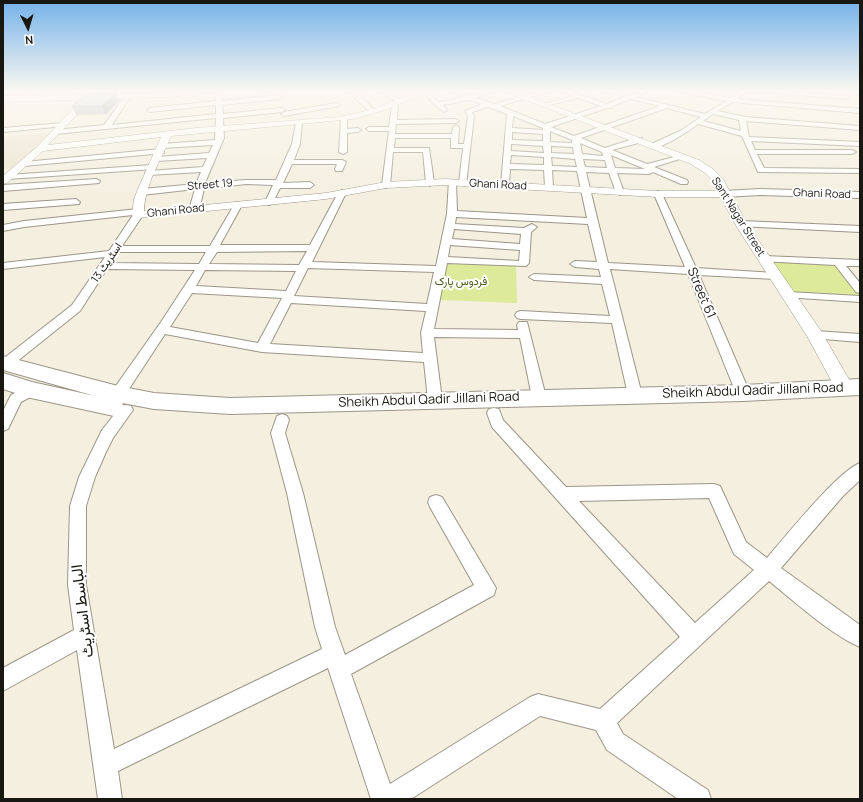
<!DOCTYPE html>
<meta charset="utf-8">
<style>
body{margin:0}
#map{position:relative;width:863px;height:802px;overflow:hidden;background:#f4efdf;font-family:Manrope,sans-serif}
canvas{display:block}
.frame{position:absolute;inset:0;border:4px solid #181711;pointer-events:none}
.north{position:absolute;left:8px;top:8px;width:40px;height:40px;-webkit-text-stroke:3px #fff;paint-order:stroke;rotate:175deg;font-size:11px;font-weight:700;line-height:16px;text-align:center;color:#181711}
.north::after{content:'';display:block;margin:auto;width:14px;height:18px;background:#181711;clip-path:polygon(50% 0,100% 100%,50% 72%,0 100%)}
</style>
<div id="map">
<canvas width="863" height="802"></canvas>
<div class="frame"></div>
<div class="north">N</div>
</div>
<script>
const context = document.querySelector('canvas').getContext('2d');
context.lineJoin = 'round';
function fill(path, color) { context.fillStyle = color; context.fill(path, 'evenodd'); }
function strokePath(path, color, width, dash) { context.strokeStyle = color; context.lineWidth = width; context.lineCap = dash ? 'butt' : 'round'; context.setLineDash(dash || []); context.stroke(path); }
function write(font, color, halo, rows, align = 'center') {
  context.font = font + ' Manrope,Vazirmatn,sans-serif'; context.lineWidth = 4; context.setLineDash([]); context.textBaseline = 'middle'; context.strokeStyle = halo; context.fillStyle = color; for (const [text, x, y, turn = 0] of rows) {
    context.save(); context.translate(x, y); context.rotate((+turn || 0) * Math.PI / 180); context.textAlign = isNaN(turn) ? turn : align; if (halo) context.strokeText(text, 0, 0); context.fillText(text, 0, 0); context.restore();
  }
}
fill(new Path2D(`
 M114 90H185L183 94 127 97 115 115 70 117Z
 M56 132 19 168 3 169V137Z`), '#ebe4cd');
fill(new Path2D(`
 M764 259 838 262 860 290V299L788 295Z
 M444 262 516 266 517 303 439 300Z`), '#dcea9a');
const minor = new Path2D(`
 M33 90H40L21 100 16 99Z
 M76 90H83L68 99H64V97Z
 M110 90H117L105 98H101V96Z
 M216 90H222V101L279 95 282 97 279 99 222 105 223 114 282 108 285 110 282 112 223 118 224 138 205 183 246 180H276L292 144 296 123 299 121 302 123 300 144 294 160H342L346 162 342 171H336L335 169 337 164H292L283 183 310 182 314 185 310 188H280L272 204 269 205 265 202 273 185 246 184 204 189 199 210 194 213 189 210 195 189 142 195 138 192 142 189 196 184 201 172 149 175 145 173 149 171 203 167 207 158 157 161 153 159 157 157 209 153 213 145 162 148 158 146 162 144 215 140 216 118 56 134 52 132 56 130 104 125 125 96 127 95 130 97 112 125 216 114V105L150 112 147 110 150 108 216 101Z
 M349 90H355L374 110V112H370L356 99Z
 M376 90H383L404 102 399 103Z
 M447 90C456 89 465 96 472 95 482 94 491 90 501 90L476 98 494 104 546 90H555L500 106 545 124 601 106 578 98 545 106V104L572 96 557 90H565L607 104 624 97 599 90C609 90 618 94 628 95 634 95 642 90 650 90L636 97 705 114 726 101 680 92 677 90H688L730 98 742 90H773L848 96V98L846 99 748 91 737 99 860 109V113L732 102 718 111 745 117 860 126V130L746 121 749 137 860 142V146L751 141 755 150H852L856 152 852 154H757L764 168 860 169V173L758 172 742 136 698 124C689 131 662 149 651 148V144L680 131 701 117 667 108 581 138 605 148 636 138H642V142L612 150 647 164 682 155 686 157 654 167 687 180 688 182 687 184H681L653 172 649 174 617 173 624 192 620 195 616 192 609 173 586 172 608 263 685 267 654 194 658 191 662 194 696 268 775 273 780 276 775 279 699 275 750 393 748 397 743 398 738 397 736 393 688 274 610 269 642 395 640 399 635 400 630 399 628 395 612 323 521 319 517 318 515 315 517 312 521 311 610 316 602 284 534 280 529 277 534 274 601 277 599 269 575 267 570 264 575 261 597 262 588 224 456 217 455 224 524 228 532 224 537 227 531 232 529 263 526 266 447 263 434 329 518 330 517 325 519 322H527L546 397 544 401 539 402 534 401 532 397 520 338 434 337 442 400 440 404 435 405 430 404 428 400 424 362 262 352 165 334 123 398 118 399 113 398 111 394 113 390 161 322 195 270 107 269 80 311 10 367 3 368V359L72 305 105 257 3 269V263L109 251 133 215 24 227 3 231V225L24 221 138 209 141 210 143 215 122 246H210L234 205 238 202 242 205 220 245H310L338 193 342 190 346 193 312 262 436 266 447 214 449 180H455L456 182 457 211 587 218 577 171 552 170 553 187 549 190 545 187 544 170 510 169 509 185 505 188 502 187 501 185 507 114 488 107 472 112 474 116 466 185H460L459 183 463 148H451V138H395L394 148H429L434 183 430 186 426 183 423 152H393L390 185 386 188 383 187 382 185 389 131H369L366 129 369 127H389L392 105 395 103 398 105 397 120 456 119 459 121 456 123 396 124 395 134H452L453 127 456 125 459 127 458 144H464L468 116 465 111 482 104 470 100 443 105 447 110 444 112 435 105 422 92 427 91 439 102 464 97ZM630 99 660 106 574 136 551 127 607 108H612L613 106ZM713 114 739 120 741 131 703 121ZM513 116 543 128V130L512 128ZM550 131 572 140V143L550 142ZM512 132 543 134V141L512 140ZM580 143 602 152 603 156 582 154ZM511 144 543 146 544 153 511 151ZM551 146 573 147 574 154 551 153ZM511 155 544 157V165L510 164ZM611 155 645 169 615 168ZM551 157 575 159 577 167 552 166ZM583 159 605 160 607 168 585 167ZM454 229 521 234 520 244 452 239ZM450 245 520 250 519 261 448 257ZM307 251 299 265 209 264 217 252ZM118 252H206L199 264 111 263ZM308 268 434 272 427 304 294 296ZM205 270 296 271 286 291 196 286ZM192 293 282 298 258 343 170 327ZM291 303 426 311 421 333 423 353 270 344Z
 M851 90H857L860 93V98Z
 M337 103 340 105 339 106 284 116 281 114 284 112Z
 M344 116 347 118V129L358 128 361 130 358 132 347 133V152L343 154 339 152 341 118Z
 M63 123 65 124V126L3 132V128Z
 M161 149H164V153L24 166 20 164 24 162Z
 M152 165 156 167 155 169 8 179 4 177 8 175Z
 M96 179 100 181 99 183 3 191V185Z
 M760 189 860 192V198L760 195 724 197 720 194 724 191Z
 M76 199 80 202 79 204 3 210V204Z
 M741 221 860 226V232L738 226 736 224Z
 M764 256 860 260V266H846L860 283V293L856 292 835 265 760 261 759 259 760 257Z
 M788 292 860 296V302L784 297 782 295Z
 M815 331 860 334V342L811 338 809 335 811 332Z
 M31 385 36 386 38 390 36 394 21 402 8 429 3 431V411L11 395Z
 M126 405 131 406 133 410 113 438 106 452 95 477 86 506V585L114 749 322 649 315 627 287 493 271 433 277 416 282 414 287 416 289 420 285 433 303 493 335 627 345 655 474 585 430 507 428 502 430 497 436 495 442 497 496 588 494 595 351 674 390 784 530 697 538 694 600 709 680 637 492 427 487 413 489 409 494 408 499 409 503 420 566 487 714 484 720 486 746 542 767 558C785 537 838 471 860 463V480L843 496 781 568 860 625V647C830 634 795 602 769 581L617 723 623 734 708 790 711 799H678L607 750 596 730 540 716 411 799H371L328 668 118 771 122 799H98L77 650 3 691V668L74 630 68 585 70 506 79 477 102 430 121 406ZM709 498 734 554 754 570 695 623 579 501Z`);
const tertiary = new Path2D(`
 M423 90H434L385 110 353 119 171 136C161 160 145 184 144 211L326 193 386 182 445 179 658 191H724L729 194 724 197H658L445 185 386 188 326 199 138 218 134 217 132 215 134 199 138 189 161 137 43 151 7 183 3 184V176L37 147 85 96H91V100L48 145 196 128 340 117 370 110Z`);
const secondary = new Path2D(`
 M197 90H224L220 92 169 97 3 102V96L169 93Z
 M500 90H511L699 160 713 169 723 179 747 224 821 331 854 388 852 393 845 395 838 393 807 336 735 224 712 180 705 173 691 164Z`);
const primary = new Path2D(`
 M3 356 118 386 154 393 230 398 743 385 860 379V395L743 401 230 414 154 409 122 403 125 408 122 414 114 416 31 398 3 389V373L32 382 95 396 3 370Z`);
strokePath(minor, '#9b9688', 2);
strokePath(tertiary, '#9b9688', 1);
strokePath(secondary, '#9b9688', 1);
strokePath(primary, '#9b9688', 2);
fill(minor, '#fff');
fill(tertiary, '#fff');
fill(secondary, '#fff');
fill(primary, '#fff');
fill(new Path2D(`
 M116 93 119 101 106 114 76 115 72 106Z`), '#b7b5c2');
fill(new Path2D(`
 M116 93 119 101 106 114 102 106Z`), '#95939e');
const building = new Path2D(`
 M116 93 102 106H72L88 94Z`);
fill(building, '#d5d2e1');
strokePath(building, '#95939e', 1);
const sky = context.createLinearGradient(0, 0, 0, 202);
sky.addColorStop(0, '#75b2ea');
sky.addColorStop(0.45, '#faf8f1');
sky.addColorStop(1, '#faf8f100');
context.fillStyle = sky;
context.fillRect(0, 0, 863, 202);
write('11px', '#181711', '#fff', [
 ["Street 19",210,185,-5],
 ["Ghani Road",498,185,3],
 ["Ghani Road",822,194,2],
 ["Ghani Road",176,211,-6],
 ["Sant Nagar Street",738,217,58],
 ["اسٹریٹ 13",107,263,-56]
]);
write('11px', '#4f5817', '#fff', [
 ["فردوس پارک",461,282]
]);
write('13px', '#181711', '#fff', [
 ["Street 61",701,293,67],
 ["Sheikh Abdul Qadir Jillani Road",753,391,-2],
 ["Sheikh Abdul Qadir Jillani Road",429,400,-2]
]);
write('16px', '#181711', '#fff', [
 ["الباسط اسٹریٹ",83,611,-97]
]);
</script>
